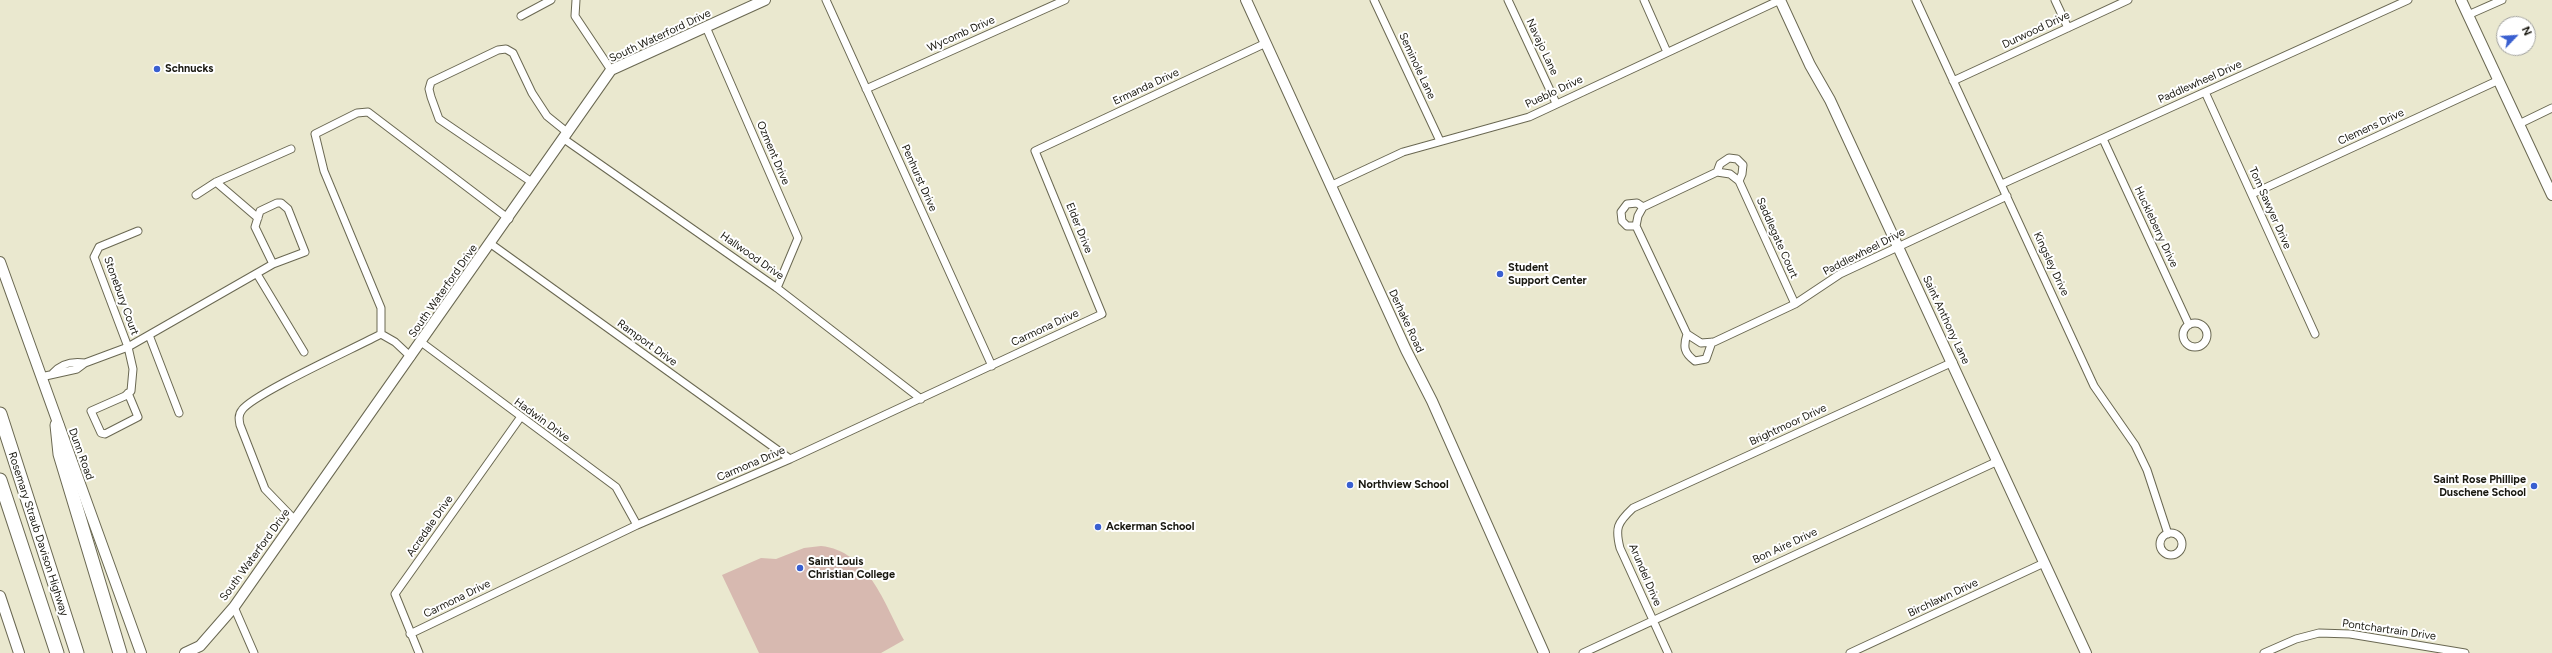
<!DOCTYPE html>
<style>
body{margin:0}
#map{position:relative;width:2552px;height:653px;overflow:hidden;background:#eae8cf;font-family:Figtree,sans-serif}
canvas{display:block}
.north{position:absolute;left:2496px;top:16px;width:40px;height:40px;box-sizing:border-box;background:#fff;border:1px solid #a3a39f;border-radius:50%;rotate:65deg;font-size:11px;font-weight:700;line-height:16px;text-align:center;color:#191810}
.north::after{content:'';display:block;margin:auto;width:14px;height:18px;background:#395fd0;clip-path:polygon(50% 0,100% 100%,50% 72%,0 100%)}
</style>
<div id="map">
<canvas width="2552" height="653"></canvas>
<div class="north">N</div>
</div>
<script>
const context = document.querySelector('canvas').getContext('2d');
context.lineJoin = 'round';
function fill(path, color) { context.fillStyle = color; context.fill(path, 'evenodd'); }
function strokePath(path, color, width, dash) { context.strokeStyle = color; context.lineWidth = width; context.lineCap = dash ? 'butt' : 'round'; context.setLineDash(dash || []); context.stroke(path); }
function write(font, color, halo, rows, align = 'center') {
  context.font = font + ' Figtree,sans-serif'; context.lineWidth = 4; context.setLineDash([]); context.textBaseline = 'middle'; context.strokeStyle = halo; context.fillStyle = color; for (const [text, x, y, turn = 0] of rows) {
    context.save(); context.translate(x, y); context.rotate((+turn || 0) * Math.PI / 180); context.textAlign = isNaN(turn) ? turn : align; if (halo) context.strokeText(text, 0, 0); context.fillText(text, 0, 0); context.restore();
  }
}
fill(new Path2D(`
 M821 546C868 551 884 603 904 640L881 653H759L722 575 761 558 776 559 804 548Z`), '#d7b9b0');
const street = new Path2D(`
 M576 0 575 16 611 70
 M826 0 992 366
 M1374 0 1440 141
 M1508 0 1556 103
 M1644 0 1667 52
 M1916 0 2094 386 2135 445 2147 470 2168 534
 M2055 0 2068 28
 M2468 15 2502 0
 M521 16 551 0
 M706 27 798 238 777 288
 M1953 81 2128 0
 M866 89 1065 0
 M2205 92 2315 334
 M2519 124 2552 108
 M564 139 777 288 921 399
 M2103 139 2189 325
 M1717 172 1720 164 1729 158 1737 159 1743 165 1742 174 1739 181
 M216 182 258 218
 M533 183 439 119 431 97 429 89 431 82 498 50 506 49 513 53 532 93 547 116 568 133
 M2002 184 2408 0
 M1330 186 1403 152 1529 117 1780 0
 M2252 194 2499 80
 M196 195 216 182 291 149
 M277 203H281L288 209 305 252 273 264 255 227 260 211Z
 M1636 226H1627L1622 221 1621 212 1627 204 1637 203 1643 207
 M491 244 790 459
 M257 274 304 352
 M1795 304 1739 181 1730 174 1717 172 1643 207 1638 216 1636 226 1687 334 1701 343 1714 342 1795 304 1840 274 2007 196
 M2183 335a12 12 0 1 1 24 0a12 12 0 1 1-24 0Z
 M381 334V308L324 171 315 134 357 113 368 112 509 219
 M1687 334C1683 347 1684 353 1695 361L1706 359 1712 342
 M149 335 179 413
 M421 342 616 487 637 525
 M53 373C62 363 72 361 85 363
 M41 377 77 369 85 363 128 347 273 264
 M128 393 138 417 105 434 101 433 91 411 125 396 131 391 133 369 128 347 94 257 99 247 138 231
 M296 519 291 516 265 489 240 425C239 420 238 415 242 410 253 394 357 347 381 334L395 342 411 357
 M2160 544a11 11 0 1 1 22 0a11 11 0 1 1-22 0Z
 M234 607 254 653
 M410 634 637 525 790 459 1102 314 1035 151 1266 43
 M419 653 395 594 520 418
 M1583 653 1998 461
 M1668 653 1620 548C1615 528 1617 523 1633 508L1953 362
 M1850 653 2044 563
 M2264 653 2296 639 2319 633 2350 634 2465 653`);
const secondary = new Path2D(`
 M1246 0 1406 350 1432 401 1544 653
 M1780 0 1810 65 1830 100 2086 653
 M2461 0 2552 195
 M0 262 141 653
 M0 596 19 653
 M185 653 200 646 234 607 611 70 765 0`);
const highway = new Path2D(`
 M0 414 77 653
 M57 425 60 454 120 653
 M0 480 57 653`);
strokePath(street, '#6a6852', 9);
strokePath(secondary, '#6a6852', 12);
strokePath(highway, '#6a6852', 15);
strokePath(street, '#fff', 7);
strokePath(secondary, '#fff', 10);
strokePath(highway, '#fff', 13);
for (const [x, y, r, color] of [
 [157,69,4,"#395fd0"],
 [1500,274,4,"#395fd0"],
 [1350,485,4,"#395fd0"],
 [2534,486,4,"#395fd0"],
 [1098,527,4,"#395fd0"],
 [800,568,4,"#395fd0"]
]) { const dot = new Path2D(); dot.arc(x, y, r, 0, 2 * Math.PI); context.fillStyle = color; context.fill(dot); strokePath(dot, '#fff', 1.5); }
write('11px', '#191810', '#fff', [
 ["Durwood Drive",2036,30,-25],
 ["Wycomb Drive",961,34,-24],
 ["South Waterford Drive",660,36,-25],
 ["Navajo Lane",1542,47,65],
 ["Seminole Lane",1417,66,65],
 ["Paddlewheel Drive",2200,82,-24],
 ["Ermanda Drive",1146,87,-25],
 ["Pueblo Drive",1554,92,-25],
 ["Clemens Drive",2371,127,-25],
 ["Ozment Drive",773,153,67],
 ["Penhurst Drive",919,178,66],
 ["Tom Sawyer Drive",2270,208,66],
 ["Huckleberry Drive",2156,227,65],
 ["Elder Drive",1079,228,68],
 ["Saddlegate Court",1777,238,66],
 ["Paddlewheel Drive",1864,252,-27],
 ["Hallwood Drive",752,256,35],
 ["Kingsley Drive",2051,264,65],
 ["South Waterford Drive",443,291,-55],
 ["Stonebury Court",121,296,70],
 ["Saint Anthony Lane",1946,320,65],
 ["Derhake Road",1406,321,65],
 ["Carmona Drive",1045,328,-25],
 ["Ramport Drive",647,343,36],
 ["Hadwin Drive",542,420,36],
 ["Brightmoor Drive",1788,425,-25],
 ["Dunn Road",81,454,70],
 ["Carmona Drive",751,464,-23],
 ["Acredale Drive",430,526,-55],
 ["Rosemary Straub Davison Highway",38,534,72],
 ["Bon Aire Drive",1785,546,-25],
 ["South Waterford Drive",255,555,-54],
 ["Arundel Drive",1645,575,67],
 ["Birchlawn Drive",1943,598,-25],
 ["Carmona Drive",457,599,-26],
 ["Pontchartrain Drive",2389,630,8]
]);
write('bold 11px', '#191810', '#fff', [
 ["Schnucks",165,69],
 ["Student",1508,268],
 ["Support Center",1508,281],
 ["Saint Rose Phillipe",2526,480,"right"],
 ["Duschene School",2526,493,"right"],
 ["Northview School",1358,485],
 ["Ackerman School",1106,527],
 ["Saint Louis",808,562],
 ["Christian College",808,575]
], 'left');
</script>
